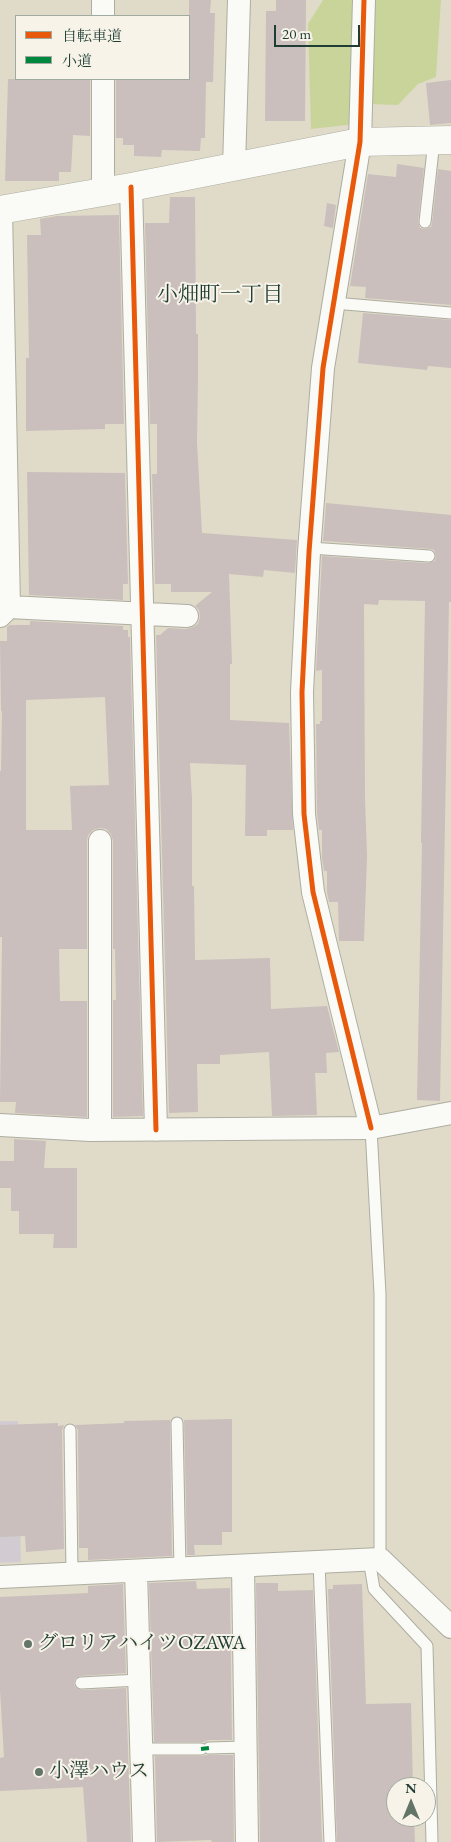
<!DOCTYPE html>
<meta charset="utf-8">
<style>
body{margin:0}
#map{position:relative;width:451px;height:1842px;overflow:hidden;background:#e0dbc9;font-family:"EB Garamond","Noto Serif JP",serif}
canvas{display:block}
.legend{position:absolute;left:15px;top:15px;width:175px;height:65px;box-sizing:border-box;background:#f7f3e8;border:1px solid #a1aaa0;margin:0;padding:6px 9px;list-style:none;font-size:15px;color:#1f3d34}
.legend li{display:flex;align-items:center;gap:10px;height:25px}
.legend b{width:25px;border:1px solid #a1aaa0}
.north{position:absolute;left:386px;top:1777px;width:50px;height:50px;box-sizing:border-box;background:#f7f3e8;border:1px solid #a1aaa0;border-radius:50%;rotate:0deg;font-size:14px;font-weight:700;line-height:20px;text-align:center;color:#1f3d34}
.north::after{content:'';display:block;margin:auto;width:18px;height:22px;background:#637468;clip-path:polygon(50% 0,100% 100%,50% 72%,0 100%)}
.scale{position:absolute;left:274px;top:25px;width:86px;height:22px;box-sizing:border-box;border:2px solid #1f3d34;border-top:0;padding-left:6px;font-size:15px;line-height:18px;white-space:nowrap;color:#1f3d34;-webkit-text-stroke:4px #f7f3e8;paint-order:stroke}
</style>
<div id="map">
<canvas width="451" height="1842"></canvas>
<ul class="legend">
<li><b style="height:6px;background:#e8590c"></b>自転車道</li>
<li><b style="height:6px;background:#00873e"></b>小道</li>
</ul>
<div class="north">N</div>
<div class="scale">20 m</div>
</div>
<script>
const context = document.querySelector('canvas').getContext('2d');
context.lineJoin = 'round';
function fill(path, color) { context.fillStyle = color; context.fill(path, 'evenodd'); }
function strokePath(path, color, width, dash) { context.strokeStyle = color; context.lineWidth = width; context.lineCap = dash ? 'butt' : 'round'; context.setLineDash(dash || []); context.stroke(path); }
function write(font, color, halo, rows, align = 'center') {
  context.font = font + ' "EB Garamond","Noto Serif JP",serif'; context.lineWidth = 4; context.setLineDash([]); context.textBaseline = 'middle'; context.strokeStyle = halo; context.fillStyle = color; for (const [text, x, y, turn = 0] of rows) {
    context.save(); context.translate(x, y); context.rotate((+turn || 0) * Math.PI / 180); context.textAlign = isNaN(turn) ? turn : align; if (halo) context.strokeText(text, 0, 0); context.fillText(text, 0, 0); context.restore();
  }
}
fill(new Path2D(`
 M0 1421H18L21 1562 0 1563Z`), '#d2ccd2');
fill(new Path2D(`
 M323 0H441L436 77 418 84 398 105 367 104 356 124 311 129 308 24Z`), '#c9d49a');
fill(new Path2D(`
 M189 0H211L210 13H215L213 82H206L205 138H201L200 151 162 150 161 157 134 156V145H123V138H116V79L171 80V79H189Z
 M276 0H306L305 121H265L266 11H276Z
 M8 79H90V136L73 135 71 172H59V181H5Z
 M451 80V123L430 125 426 83Z
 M397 164 424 168 418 222 420 228 425 229 431 227 432 223 438 169 451 171V305L365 298 366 287 350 286 368 174 396 177Z
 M170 197H195L196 334H198V377L197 442 202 533 297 540 295 573 264 570 263 577 229 574 232 664H230V720L289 723 293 830H267V836H245L246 765 190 763 192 799V886H194L195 960 270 958 271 1009 327 1006 339 1052 326 1053 327 1073H315L317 1115 272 1116 269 1052 220 1055V1064H197L198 1112 169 1113 156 635H160L168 628 186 629 193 627 198 624 200 617 199 610 195 606 212 592H171V584H155L152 474H157V424H150L145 223H169Z
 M327 203 336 205 333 228 324 226Z
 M119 215 124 424H105V429L26 431V358H29L27 235H41L40 219 57 216Z
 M363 313 451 320V368L428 366 427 370 358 363Z
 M27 472 125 473 128 584H123V600L29 595Z
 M326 503 451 515V602H449L440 1101 417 1100 422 843H421L425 601 379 600 378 605 364 604 365 798 367 856 364 941H339L338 902H329L327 892V871H324L322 858V830H319L317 813 316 724H320V721H322V670L316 671 322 556 428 563 435 561 436 556 434 550 430 549 323 541Z
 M30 621 123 626V630H128V637H130L143 1116 113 1117V1000H116L115 949H113V841L111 834 106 829 100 828 93 830 88 835 87 841V949H59L60 1001H87V1117L15 1113 16 1102H0L2 937H0V771H1L2 711H1L0 641H7V627L10 625H30ZM105 697 109 785 70 786 72 830H26V700Z
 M14 1139 46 1141 44 1168H77V1248H53L54 1234H19V1211H11V1188H0V1161H14Z
 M232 1419V1532H222V1545H194L195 1555H187L184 1420Z
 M170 1420 172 1556 88 1560V1548H79L78 1430 75 1425 124 1423V1421Z
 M58 1423V1426L64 1425 62 1430 64 1549 26 1552 25 1536 0 1537V1425Z
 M196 1581 197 1589 230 1588 232 1740H209L204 1742H154L149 1583Z
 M256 1583H278V1591L313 1590 322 1842H260Z
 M123 1584 126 1673 80 1676 75 1679 74 1683 75 1687 81 1690 126 1688 131 1842H87L83 1787 0 1791V1758L4 1757 0 1690V1597L88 1593V1586Z
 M362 1584 366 1704 411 1703 413 1787H396V1817H414L415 1842H337L328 1589H333V1585Z
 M206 1755H233L234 1842H212L211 1840 157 1842 155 1756H201Z`), '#cabfbc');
const service = new Path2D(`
 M425 222 434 141
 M334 303 451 313
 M310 548 429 556
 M371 1128 380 1294V1559
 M177 1423 180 1569
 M70 1430 72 1574
 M369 1559 374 1589 427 1646 432 1842
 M319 1562 330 1842
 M81 1683 139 1680
 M209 1748 245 1747
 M141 1749H201`);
const minor = new Path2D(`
 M364 0 360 142 323 368 309 552 302 692 304 814 313 892 371 1128
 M103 16V0
 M234 167 239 0
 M131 187 156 1130
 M103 192V79
 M1 210 9 607
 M0 616 9 607 187 616
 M100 841V1130
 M0 1125 90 1130 371 1128 451 1113
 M243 1566 247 1842
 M136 1571 144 1842
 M0 1577 380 1559 451 1627`);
const tertiary = new Path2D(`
 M0 210 131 187 360 142 451 140`);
strokePath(service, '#adada1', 13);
strokePath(minor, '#adada1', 24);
strokePath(tertiary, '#adada1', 29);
strokePath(service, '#fafaf7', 11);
strokePath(minor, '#fafaf7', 22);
strokePath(tertiary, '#fafaf7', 28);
strokePath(new Path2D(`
 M201 1749 209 1748`), '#00873e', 4, [8, 4]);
strokePath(new Path2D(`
 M364 0 360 142 323 368 309 552 302 692 304 814 313 892 371 1128
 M131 187 156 1130`), '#e8590c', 5);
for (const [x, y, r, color] of [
 [28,1644,5,"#637468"],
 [39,1772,5,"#637468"]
]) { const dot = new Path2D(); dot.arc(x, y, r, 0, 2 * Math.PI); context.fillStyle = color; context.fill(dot); strokePath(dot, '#f7f3e8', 2); }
write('20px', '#1f3d34', '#f7f3e8', [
 ["グロリアハイツOZAWA",38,1644],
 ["小澤ハウス",49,1772]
], 'left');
write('21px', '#1f3d34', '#f7f3e8', [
 ["小畑町一丁目",220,295]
]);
</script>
